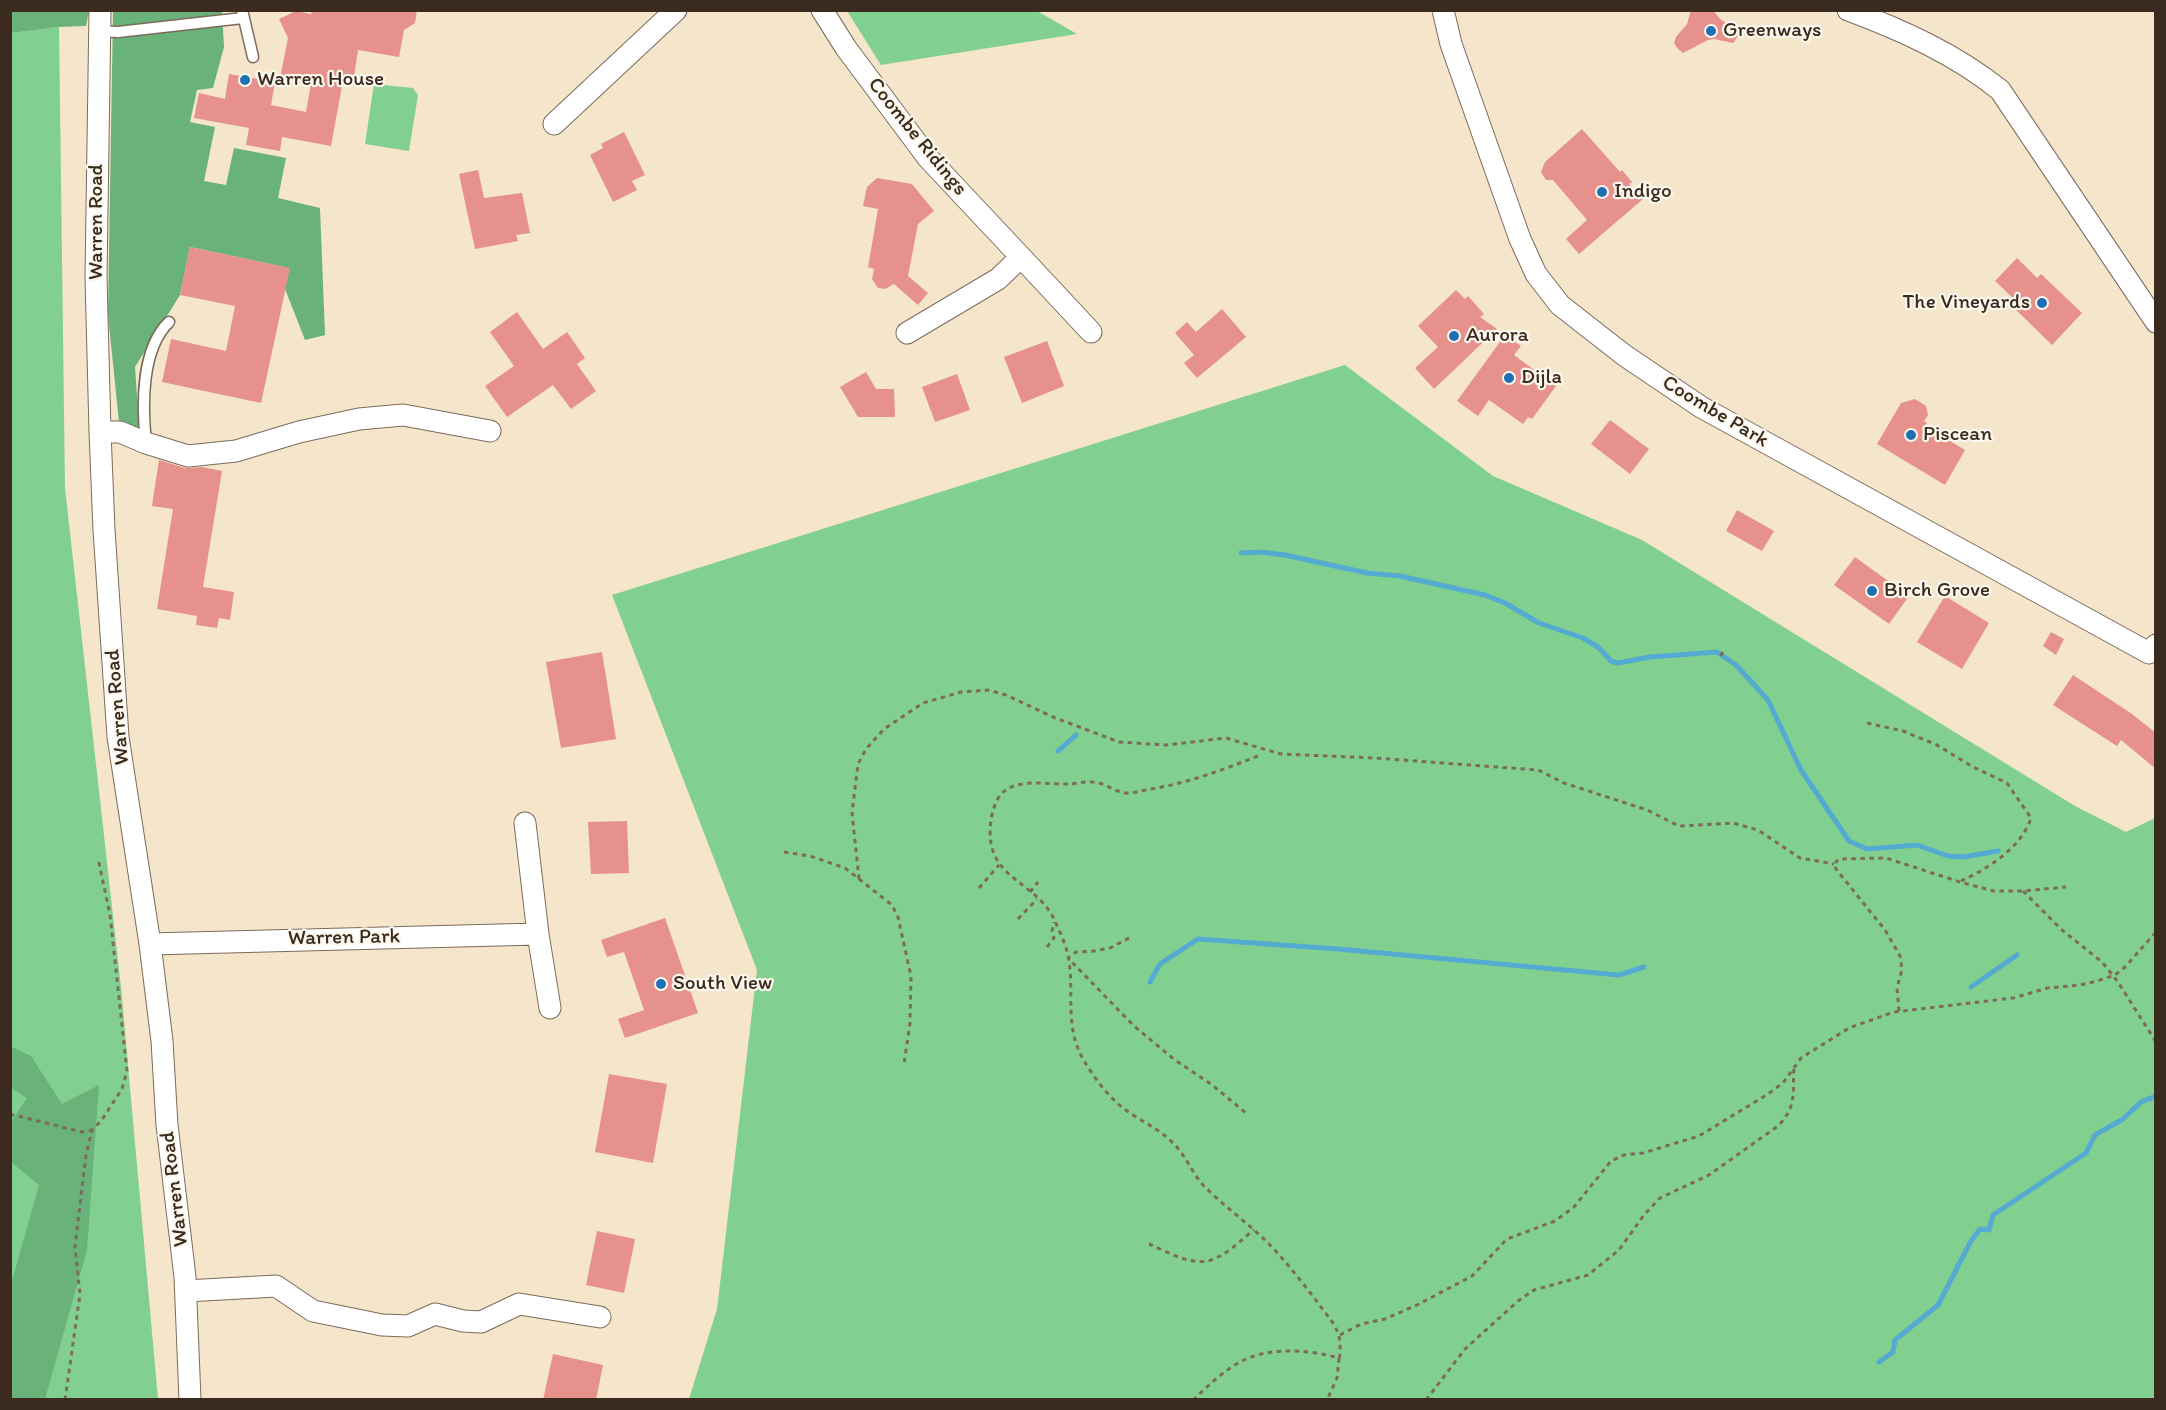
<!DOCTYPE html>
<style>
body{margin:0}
#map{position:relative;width:2166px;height:1410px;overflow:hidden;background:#f4e5cb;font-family:Itim,sans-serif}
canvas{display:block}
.frame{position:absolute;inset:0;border:12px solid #3b2a1e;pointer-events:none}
</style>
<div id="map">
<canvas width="2166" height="1410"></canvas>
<div class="frame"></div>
</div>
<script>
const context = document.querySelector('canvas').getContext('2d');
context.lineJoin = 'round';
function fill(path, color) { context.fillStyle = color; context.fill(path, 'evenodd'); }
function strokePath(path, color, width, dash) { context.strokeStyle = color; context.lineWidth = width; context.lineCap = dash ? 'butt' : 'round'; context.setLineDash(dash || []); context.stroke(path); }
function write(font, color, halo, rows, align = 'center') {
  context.font = font + ' Itim,sans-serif'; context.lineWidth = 4.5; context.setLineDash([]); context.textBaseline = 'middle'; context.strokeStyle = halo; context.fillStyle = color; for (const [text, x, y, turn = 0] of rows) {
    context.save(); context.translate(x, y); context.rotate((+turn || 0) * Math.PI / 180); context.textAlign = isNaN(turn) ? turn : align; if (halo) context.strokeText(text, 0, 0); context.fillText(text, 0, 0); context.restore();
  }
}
fill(new Path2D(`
 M847 11H1037L1077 34 881 65Z
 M59 27 65 488 121 987 158 1399H11L10 33Z
 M374 84 413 88 418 95 409 151 365 144Z
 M1345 365 1493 476 1642 540 2075 806 2126 832 2155 818V1399H689L717 1309 757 970 612 595Z`), '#82d08f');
fill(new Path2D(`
 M10 11 11 10 89 11 86 26 59 27 11 33Z
 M113 11H222L224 47 213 88 197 90 190 122 215 127 204 181 226 185 234 148 286 158 278 198 320 208 325 335 305 340 285 289 289 268 190 247 180 295 135 367 140 440 120 432 108 315Z
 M10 1046 31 1056 62 1104 99 1085 87 1250 45 1399H11V1281H12L39 1185 11 1162V1122L27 1098 11 1088Z`), '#69b27a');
strokePath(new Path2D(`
 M1241 553 1260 552 1285 555 1367 573 1400 576 1485 595 1505 603 1539 623 1583 638 1598 647 1611 661 1618 663 1650 657 1717 652 1736 665 1768 700 1801 770 1849 841 1867 849 1917 845 1948 856 1964 857 1998 851
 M1058 751 1076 735
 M1150 982 1160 964 1198 939 1338 949 1619 975 1644 967
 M1971 987 2017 955
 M1879 1362 1893 1352 1895 1340 1938 1305 1971 1241 1980 1229 1989 1230 1993 1215 2086 1153 2095 1135 2123 1119 2141 1102 2156 1096`), '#54aad0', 5);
fill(new Path2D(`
 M312 10H417L415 23 404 30 399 57 358 50 354 77 344 75 331 146 282 137 280 151 246 145 249 128 194 118 199 93 225 99 229 74 275 82 271 105 306 112 311 84 280 79 288 38 279 19 296 11 311 14Z
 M1691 10H1713L1720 19 1738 30 1739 35 1733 43 1714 39 1708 40 1683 53 1677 48 1674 43 1676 37 1687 24Z
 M1582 129 1620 172 1622 170 1632 182 1629 184 1643 199 1579 254 1566 239 1587 220 1553 180H1546L1541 172 1545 162Z
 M624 132 645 175 632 181 637 190 613 202 590 155 603 148 601 144Z
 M478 170 484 198 522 193 530 233 516 235 518 241 475 249 459 174Z
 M877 178 912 184 934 211 918 224 908 276 928 293 918 305 894 284 885 289 878 288 872 279 874 269 868 267 878 209 863 206 867 187Z
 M190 247 290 268 261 403 162 382 171 339 226 351 235 306 180 295Z
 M2017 258 2037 278 2041 274 2082 313 2052 345 2011 305 2015 300 1995 281Z
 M1456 290 1465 299 1468 296 1484 314 1480 317 1497 329 1434 389 1415 368 1438 347 1418 326Z
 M1222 309 1246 337 1197 378 1184 363 1194 355 1175 333 1187 322 1196 332Z
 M517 312 543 349 567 332 585 358 577 364 596 391 571 409 553 385 507 417 485 386 514 366 490 332Z
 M1505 335 1521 346 1514 355 1556 386 1532 419 1528 417 1523 424 1489 400 1478 416 1457 401Z
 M1047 341 1064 386 1022 403 1004 357Z
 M866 372 876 389H894L895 417H858L840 387Z
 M957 374 970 410 935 422 922 387Z
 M1915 399 1926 406 1928 415 1924 421 1927 423 1925 426 1965 450 1945 485 1877 444 1901 403Z
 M1610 420 1649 449 1630 474 1591 444Z
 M159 460 185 468 202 467 222 471 203 587 234 592 230 620 219 618 217 628 196 625 197 616 157 609 173 509 152 506Z
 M1737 510 1774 531 1762 551 1726 531Z
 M1855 557 1909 596 1889 624 1834 585Z
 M1945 596 1989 623 1962 669 1917 642Z
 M2051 632 2064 639 2056 655 2043 646Z
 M602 652 616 739 561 748 546 662Z
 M2073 675 2132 714 2156 733V769L2121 740 2117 746 2053 705Z
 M627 821 629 873 591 874 588 822Z
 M665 918 698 1013 625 1038 618 1019 644 1010 624 952 607 957 601 940Z
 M609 1074 667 1084 653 1163 595 1152Z
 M597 1231 635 1239 624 1293 586 1285Z
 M553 1354 603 1365 596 1400H543Z`), '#e7918c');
const lane = new Path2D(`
 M242 10 253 57
 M98 31 118 32 243 18
 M146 443C142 406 141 349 169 322`);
const street = new Path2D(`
 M100 10 96 277 100 432 104 530 118 737 150 944 162 1041 167 1125 185 1277 190 1400
 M822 10 846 48 928 158 1021 257 998 279 907 333
 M1443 10 1451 44 1520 239 1536 274 1560 305 1624 355 1701 407 2149 653 2156 645
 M1848 10C1902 30 1955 54 2000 90L2156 322
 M554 124 676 10
 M1021 257 1091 332
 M100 432H120L146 443 188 456 236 451 299 432 359 419 403 415 490 431
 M525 823 538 934 550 1008
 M150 944 538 934
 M186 1291 276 1286 313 1311 382 1325 408 1326 435 1314 463 1321 481 1322 519 1304 600 1317`);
strokePath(lane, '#7c6b5b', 13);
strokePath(street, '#7c6b5b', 23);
strokePath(new Path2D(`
 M1721 656 1723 650
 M1867 723 1903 731 1937 745 1973 767 2007 783 2031 818C2021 848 1989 868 1961 881
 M1258 756C1222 770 1188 783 1151 789 1143 790 1135 793 1128 793 1115 793 1105 782 1092 782 1085 781 1077 784 1069 784 1048 785 1018 777 1001 794 996 800 992 812 991 820 983 879 1032 878 1053 917 1059 930 1067 946 1069 961 1074 993 1065 1026 1082 1057 1094 1078 1110 1100 1130 1113 1145 1123 1160 1130 1172 1142 1186 1155 1192 1174 1205 1187 1224 1206 1246 1222 1265 1240 1290 1265 1312 1295 1333 1323 1341 1336 1341 1346 1339 1362
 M784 852 810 856 845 868 892 905 898 917 911 976 910 1023 904 1064
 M859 879 852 813 858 764 866 749 884 729 923 703 961 692 988 690 1006 695 1053 717 1119 742 1167 745 1226 738 1281 754 1375 758 1538 770 1564 783 1647 810 1679 826 1733 823 1758 830 1800 858 1834 864
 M979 888 999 865
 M2023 891 2062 930 2102 962 2118 982 2156 1042
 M1030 892 1038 882
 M1018 919 1037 899
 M1129 938 1110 948 1094 951 1076 952 1068 958 1134 1026 1175 1060 1211 1084 1246 1113
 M1047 947 1054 938 1052 931 1054 922
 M1899 1011 1897 988 1902 969 1900 956 1885 930 1836 869 1834 864 1839 859 1886 858 1960 882 1994 891H2023L2066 887
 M10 1114 82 1132 92 1130
 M1149 1244C1168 1252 1195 1269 1216 1258 1230 1252 1242 1239 1254 1230
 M1340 1335 1361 1324 1385 1319 1417 1305 1472 1276 1507 1239 1555 1221 1574 1207 1611 1161 1624 1155 1643 1153 1699 1136 1768 1094 1783 1083 1801 1058 1849 1028 1894 1012 2013 998 2048 988 2080 985 2097 981 2115 975 2125 967 2156 932
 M65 1400 80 1294 75 1247 86 1155 92 1130 101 1121 122 1089 127 1071 110 915 98 858
 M1193 1400C1209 1385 1226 1368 1246 1359 1274 1347 1310 1350 1339 1358L1337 1378 1327 1400
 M1426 1400 1465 1349 1518 1301 1534 1290 1588 1275 1619 1250 1644 1215 1660 1198 1709 1175 1778 1126C1798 1105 1792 1093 1794 1067`), '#7c6b5b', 3, [4.5, 4.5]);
strokePath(lane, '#fff', 10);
strokePath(street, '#fff', 21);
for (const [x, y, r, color] of [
 [1711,31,6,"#1f6fb2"],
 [245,80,6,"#1f6fb2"],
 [1602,192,6,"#1f6fb2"],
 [2042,303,6,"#1f6fb2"],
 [1454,336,6,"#1f6fb2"],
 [1509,378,6,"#1f6fb2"],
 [1911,435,6,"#1f6fb2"],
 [1872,591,6,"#1f6fb2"],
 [661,984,6,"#1f6fb2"]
]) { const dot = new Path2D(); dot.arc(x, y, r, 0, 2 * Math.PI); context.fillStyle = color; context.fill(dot); strokePath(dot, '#fbf7ec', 2); }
write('21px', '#3b2a1e', '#fbf7ec', [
 ["Greenways",1723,31],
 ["Warren House",257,80],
 ["Indigo",1614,192],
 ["The Vineyards",2030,303,"right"],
 ["Aurora",1466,336],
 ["Dijla",1521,378],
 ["Piscean",1923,435],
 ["Birch Grove",1884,591],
 ["South View",673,984]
], 'left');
write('21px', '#3b2a1e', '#fbf7ec', [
 ["Coombe Ridings",917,137,51],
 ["Warren Road",97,222,-90],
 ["Coombe Park",1715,412,31],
 ["Warren Road",118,707,-95],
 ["Warren Park",344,938,-1],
 ["Warren Road",175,1189,-97]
]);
</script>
